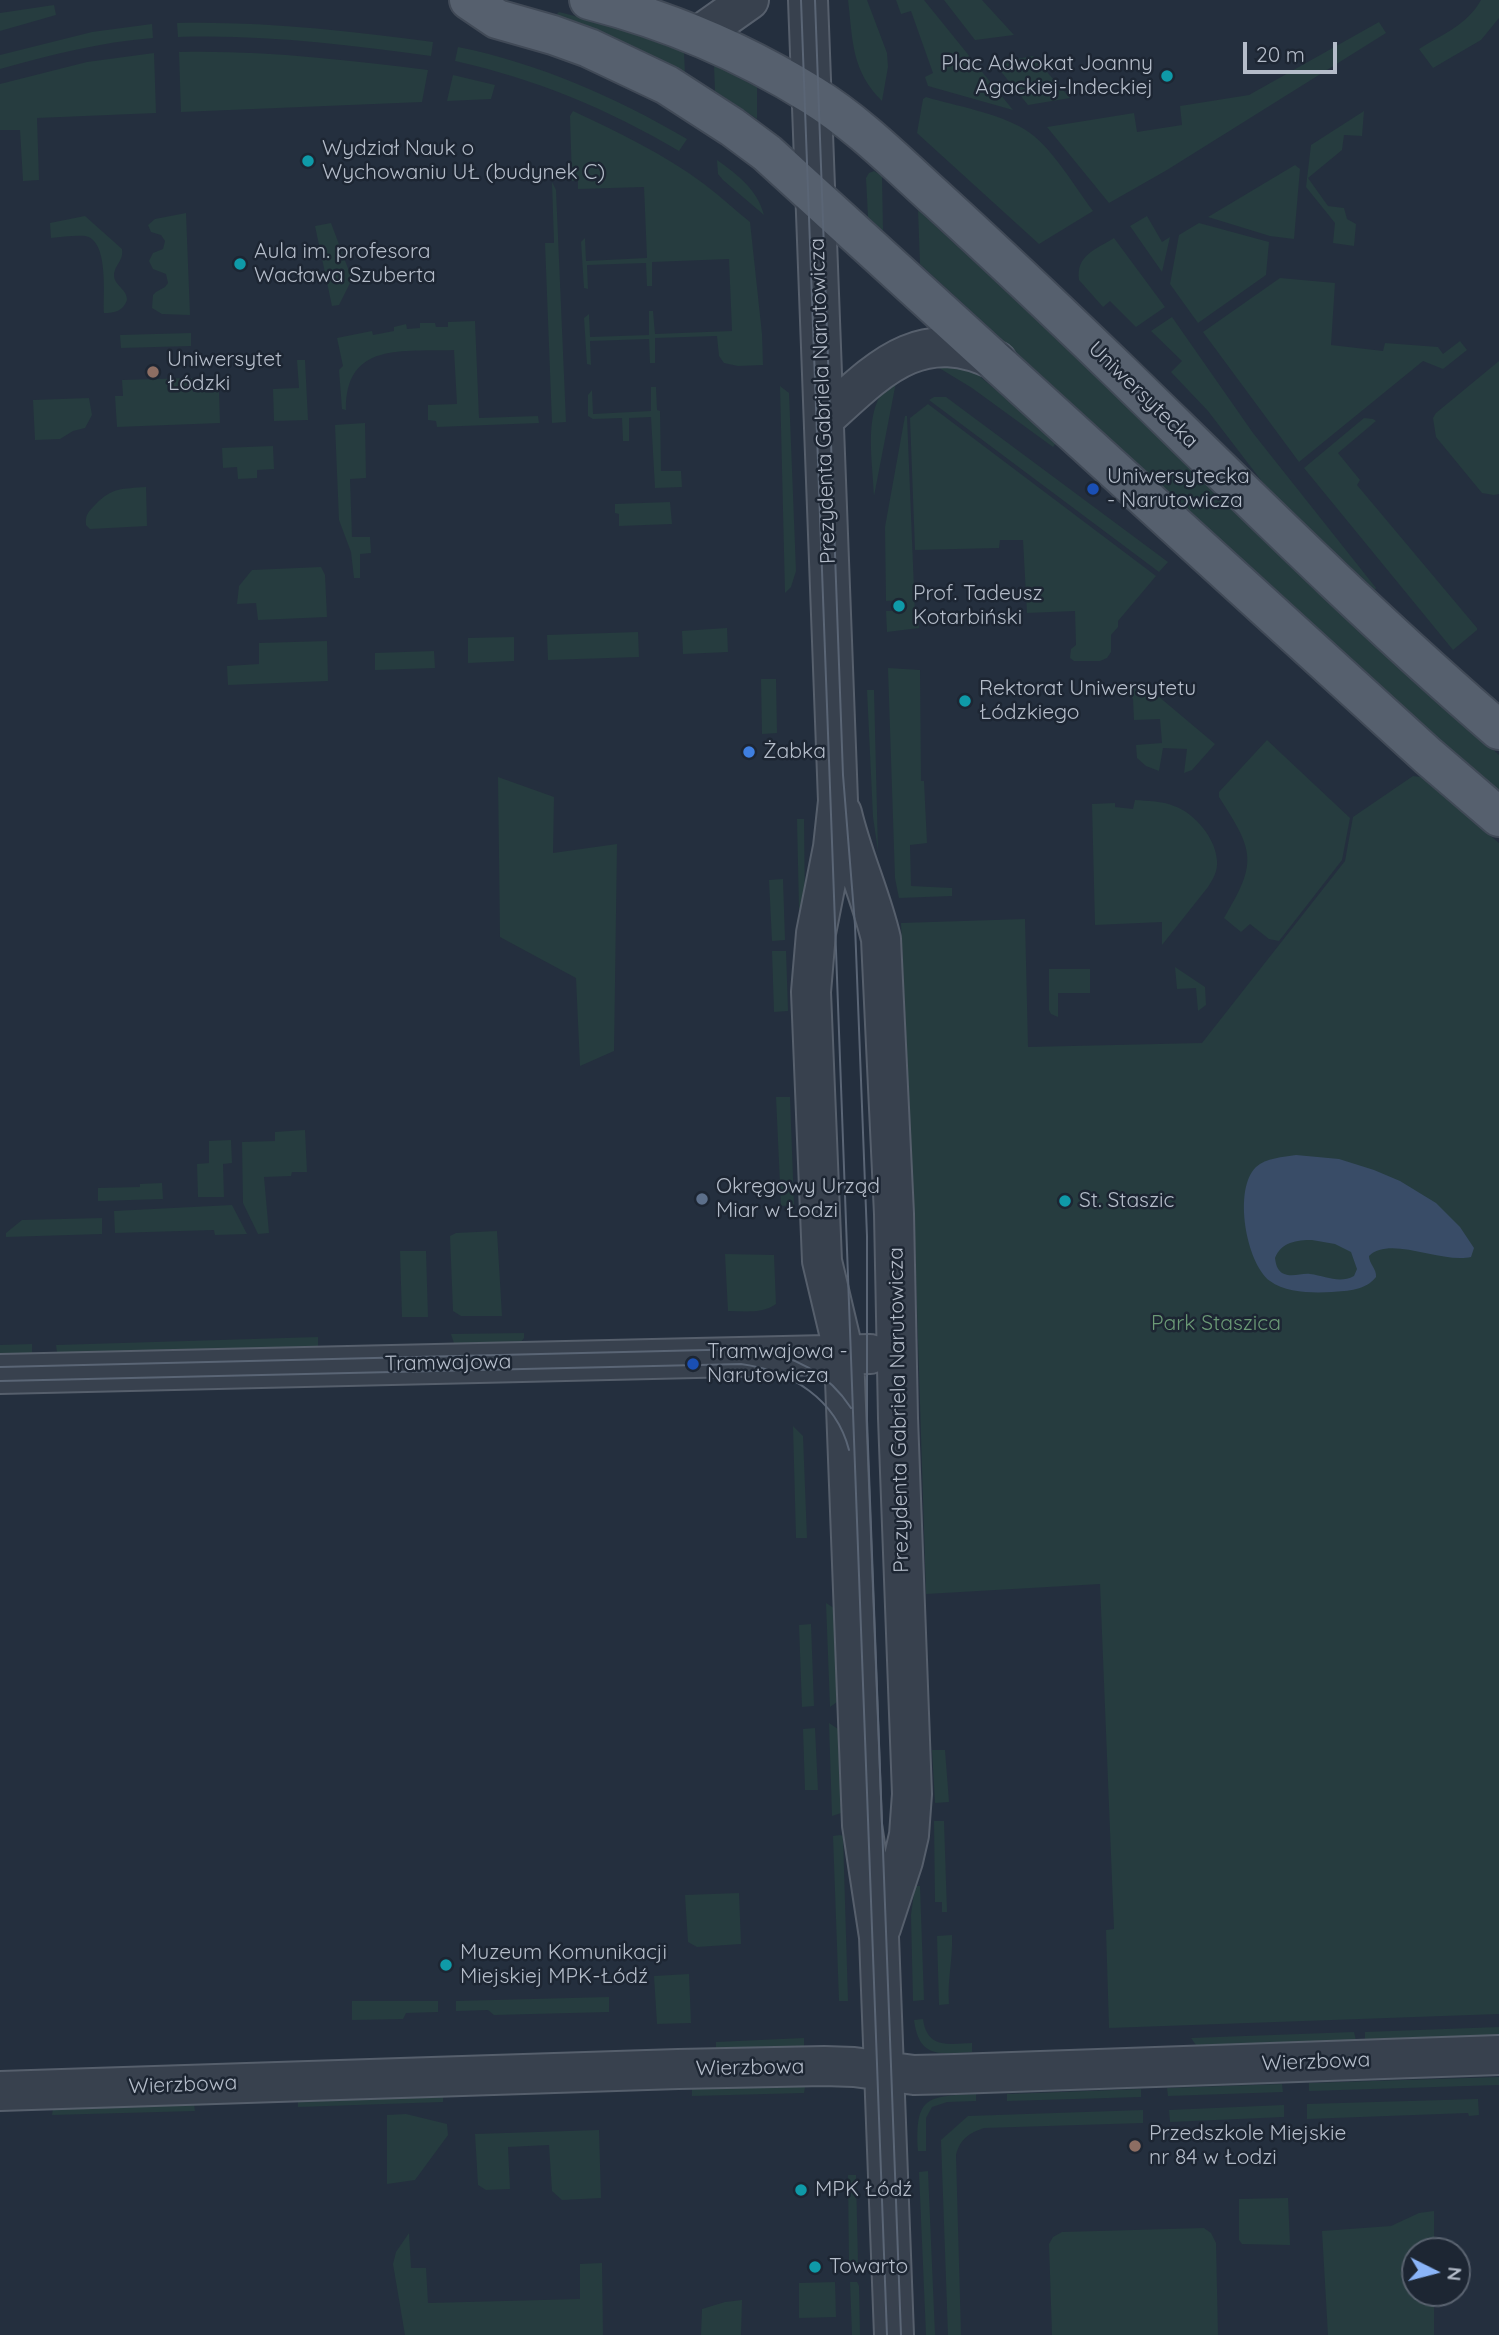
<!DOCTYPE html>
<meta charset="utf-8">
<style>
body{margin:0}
#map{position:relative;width:1499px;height:2335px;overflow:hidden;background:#242f3e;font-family:Quicksand,sans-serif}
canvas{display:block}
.north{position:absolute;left:1401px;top:2237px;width:70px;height:70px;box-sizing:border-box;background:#1d2633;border:2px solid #59626f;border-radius:50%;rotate:96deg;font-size:19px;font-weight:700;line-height:28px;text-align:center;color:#b4bcc9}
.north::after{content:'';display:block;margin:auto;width:24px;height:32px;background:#8ab4f8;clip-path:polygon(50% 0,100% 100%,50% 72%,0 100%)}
.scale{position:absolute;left:1243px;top:42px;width:94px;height:32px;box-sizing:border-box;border:4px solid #b4bcc9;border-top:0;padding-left:9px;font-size:21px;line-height:24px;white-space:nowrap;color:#b4bcc9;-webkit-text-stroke:5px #1d2633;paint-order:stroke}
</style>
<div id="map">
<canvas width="1499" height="2335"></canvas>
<div class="north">N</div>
<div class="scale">20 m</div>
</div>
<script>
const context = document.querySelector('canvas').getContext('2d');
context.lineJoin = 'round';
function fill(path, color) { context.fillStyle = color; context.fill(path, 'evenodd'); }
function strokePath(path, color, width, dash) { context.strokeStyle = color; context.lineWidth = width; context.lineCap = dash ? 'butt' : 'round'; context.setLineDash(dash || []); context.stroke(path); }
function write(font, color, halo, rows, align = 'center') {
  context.font = font + ' Quicksand,sans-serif'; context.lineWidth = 5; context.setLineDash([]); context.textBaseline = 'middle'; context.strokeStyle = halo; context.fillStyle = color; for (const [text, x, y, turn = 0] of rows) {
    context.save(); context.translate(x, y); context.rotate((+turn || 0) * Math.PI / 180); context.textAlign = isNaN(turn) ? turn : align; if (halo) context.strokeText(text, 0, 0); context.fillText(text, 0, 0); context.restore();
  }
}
fill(new Path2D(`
 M848 0H867L887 53 888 67 882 101C851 70 853 41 848 0Z
 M896 0H924L1013 110 928 86 925 77 933 73 911 11 901 14Z
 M944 0H982L1014 35 975 40Z
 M1481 0H1499V18L1481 40 1433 68 1419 49C1443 34 1467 25 1481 0Z
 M54 5 56 15 0 31V13Z
 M559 12 606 24 684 52 685 73 635 47 558 16 557 14Z
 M1379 22 1386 33 1167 170 1109 203 1047 127 1134 113 1137 132 1182 125 1180 106 1249 95Z
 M177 23C263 21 349 31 433 42L431 56C348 45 262 34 178 37Z
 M152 24 153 38C100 42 51 55 0 69V55L92 32Z
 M458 47C541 64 615 97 687 139L679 151C608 109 536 79 455 61Z
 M179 52C262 50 346 60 428 70L422 102 181 112Z
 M154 53 156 113 37 118 39 180 23 181 20 130H0V84L87 62Z
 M1033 56 1070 98 1028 105 994 63Z
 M714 65 757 87V119L715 91Z
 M453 75 495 85 491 99 447 101Z
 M926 97C956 106 998 113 1024 129 1051 145 1074 186 1093 211L1039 244 917 133 923 99Z
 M573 111C618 132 664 154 704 184 720 196 735 210 750 222L762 334 763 365 738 366 724 363 719 356 717 336 655 338V363H650L649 339 590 341 591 365 587 364 584 318 589 314 590 337 649 335V311H653L655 334 732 331 729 259 652 262V286H647L646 263 587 265 588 289 584 288 581 242 585 238 586 261 647 258 644 187 578 189V181H572L570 116Z
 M1364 111 1362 136 1344 135 1342 150 1308 178 1328 206 1344 208 1347 219 1356 224 1354 246 1333 243 1335 223 1306 187 1311 145Z
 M717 160C738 175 757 189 764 215L723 180 718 174Z
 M1295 165 1300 169 1294 239 1270 236 1208 217Z
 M874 171 882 176 883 231 868 217 866 178 869 173Z
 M552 182 556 190 566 422 552 423 545 243H554Z
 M918 210C1114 389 1302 577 1499 755V796L920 264Z
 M186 213 190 315 162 314 152 308 153 295 156 292 165 287 168 283 166 274 153 269 149 261 153 253 163 249 165 241 161 235 151 232 148 225 155 219Z
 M85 216 122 249C124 261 114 265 114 276 115 286 127 289 127 300 123 311 115 313 104 313 103 294 109 240 85 236 75 235 62 237 51 238L50 223Z
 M1147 216 1162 242 1170 237 1162 272 1130 226Z
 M331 223 352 279 339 305 332 306 315 226Z
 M1199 223 1269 242 1266 275 1198 323 1170 284 1179 235Z
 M1114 238 1165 307 1136 327 1110 301 1103 307 1079 280C1076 255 1095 250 1114 238Z
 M1280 278 1335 283 1331 345 1383 351 1385 343 1438 347 1443 354 1460 341 1467 350 1443 369 1423 361 1299 462 1203 332Z
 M1172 317 1253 433 1376 588 1375 590 1267 488 1208 411 1171 372 1182 361 1151 331Z
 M475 321 479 418 538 416 539 423 437 427 436 421 428 420V405L457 404 454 350C404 352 345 341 346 410L342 409 339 370 343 366 337 338 372 331 373 335 394 331V327L406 324 407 329 420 328V323H435L436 327H448V322Z
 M191 333V346L121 348 120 335Z
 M297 360H305L308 420 274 421 273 389 299 388Z
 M1499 361V494L1494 495 1482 493 1436 437 1433 418 1436 413Z
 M931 363 961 367 977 374 1057 442 1053 447 972 388Z
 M897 377 874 496C873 457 860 402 897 377Z
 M192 378 193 392 219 391 220 423 117 427 115 396H123L122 380Z
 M780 386 789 393 796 571 791 587 785 593Z
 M651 387H656L657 410 660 411 661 471H681L682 487 655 488 651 417 629 418V441H623L622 418 593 419 588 416V395L592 390 593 414 651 411Z
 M934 397H946L1168 562 1159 572 929 400Z
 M89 398 92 415 85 428 73 431 60 439 35 440 33 400Z
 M928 404 1156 576 1118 621V627L1111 635V652L1107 658 1100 661H1074L1070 658 1071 649 1076 645 1075 611 1027 613 1023 540H1000L999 548 915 550 910 418Z
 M905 416H907L915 614 918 615 919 628 887 632 886 611H904L903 600 886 601 885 527Z
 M1364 418 1373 419 1376 421 1338 453 1360 480 1357 485 1477 628V630L1453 650 1304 468Z
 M365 423 366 478 350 479 352 537H370L371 553 360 554V578H354L351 552 339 520 335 425Z
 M273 446 274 469 257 470V478L238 479 237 467 223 468 222 448Z
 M146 487 147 526 90 529 86 525C85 515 88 512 95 505 112 487 122 489 146 487Z
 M670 502 672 524 619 526V514L615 513V504Z
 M321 567 325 575 327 617 258 620 256 603 237 604 239 586 252 570Z
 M727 628 728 652 683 654 682 631Z
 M638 632 639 657 548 660 547 635Z
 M514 637V661L468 663V638Z
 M327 641 328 681 228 685 227 666 259 664V643Z
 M434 651 435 668 375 670V653Z
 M888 668 920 670 921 781H924L927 843 910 845 911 886 952 888V896L899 898 895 878Z
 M761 679H776L777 733 762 734Z
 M1139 684 1145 685 1215 744 1192 770 1184 773 1187 749 1163 748 1159 771 1146 766 1137 758 1136 745 1162 743 1160 719 1134 720 1133 699 1127 691 1131 685Z
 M867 690H874L878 851 873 817Z
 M1267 740 1350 818 1342 860 1279 941 1269 939 1250 924 1241 932 1224 918C1258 862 1254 851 1219 797V792Z
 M1413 776 1421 777 1499 843V2014L1109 2028 1106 1930 1114 1929 1100 1584 926 1594 915 1244 901 923 1025 919 1028 1047 1202 1043 1345 861 1353 817Z
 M498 777 554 797 553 853 617 844 614 1051 580 1066 576 978 500 937Z
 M1135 800C1148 801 1162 801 1174 806 1195 813 1216 839 1217 861 1218 871 1213 879 1208 887L1162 945V922L1095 925 1092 804 1115 803V807L1133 809Z
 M797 819H804L805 909H799Z
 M783 879 785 940 772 941 769 880Z
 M772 951H786L788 1011 774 1012Z
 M1175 967 1205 987 1206 1005 1198 1011 1196 988 1177 989Z
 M1049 969H1090V993H1058V1017L1051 1014 1049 1010Z
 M776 1097H790L794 1205 781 1206Z
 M305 1130 307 1172H292L291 1176 264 1177 269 1233 258 1234 243 1203 242 1142 275 1141V1132Z
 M231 1140 232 1163 223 1164 224 1197H198L197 1164 209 1163V1141Z
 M162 1183 163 1199 98 1201V1188L140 1187V1184Z
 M232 1205 247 1234 215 1235 214 1230 115 1233 114 1211Z
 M102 1218V1234L6 1237V1233L22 1220Z
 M497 1231 502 1316H461L453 1311 450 1236 456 1233Z
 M400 1251H426L428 1317H402Z
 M725 1254 774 1255 776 1304C763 1314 744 1311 728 1311Z
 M524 1333V1338L521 1342 454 1343 451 1334Z
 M318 1337V1347L57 1353 56 1345Z
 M32 1344V1354L0 1355V1345Z
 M793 1426 803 1436 807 1538H796Z
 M826 1603 834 1608 837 1702 830 1707Z
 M811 1624 814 1706 802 1707 799 1625Z
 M829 1723 838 1729 841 1813 832 1816Z
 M815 1728 818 1790H805L803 1729Z
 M932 1750H945L949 1802 935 1803Z
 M934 1821H944L947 1912H942V1902H935Z
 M840 1835 843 1836 848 2001H839L833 1836Z
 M915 1886H920L924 2000 913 2001 911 1915Z
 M739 1893 741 1944 697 1947 688 1942 685 1895Z
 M952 1935C953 1960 947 1981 949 2004L939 2005 937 1936Z
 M689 1974 691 2023 657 2024 654 1976Z
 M609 1997V2012L494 2015 488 2010 456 2011V2001Z
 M352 2001H438V2012L406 2013 403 2019 352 2020Z
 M923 2019C927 2049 949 2044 972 2043V2052C940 2054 919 2059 914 2020Z
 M1499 2027V2035L1365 2039V2032Z
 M1354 2032 1356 2040 1196 2045 1191 2038Z
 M804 2038V2046L716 2048V2042Z
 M1499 2077V2085L1309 2091V2083Z
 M1282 2084 1283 2092 1168 2096 1167 2088Z
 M790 2085 805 2087 804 2093 692 2096V2088Z
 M1141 2089V2097L1007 2101V2094Z
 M976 2094V2101L947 2102 932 2107 926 2118V2151H918C915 2097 926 2096 976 2094Z
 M443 2096V2102L298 2107V2101Z
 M1478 2099 1479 2115 1469 2116 1468 2113 1307 2119V2104Z
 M194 2104 195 2111 52 2115 53 2109Z
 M1284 2105V2117L1170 2122 1169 2110Z
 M1143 2110V2123L984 2128C969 2133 960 2139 956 2155L961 2335H948L941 2140 968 2116Z
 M406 2114 447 2124 448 2135 415 2180 387 2184V2115Z
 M599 2130 601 2198 562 2200 552 2191 549 2145 508 2147 510 2189 486 2190 478 2185 475 2134Z
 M928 2171 935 2335H926L919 2172Z
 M848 2175H856L858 2263 856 2265 849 2266Z
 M1288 2198 1290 2245 1242 2244 1239 2240V2199Z
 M1434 2211V2251H1415V2293H1434V2335H1328L1322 2231 1391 2226 1419 2213Z
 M1204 2228 1211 2233 1216 2243 1218 2335H1052L1049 2244 1053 2237 1062 2232Z
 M409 2233 411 2268H426L428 2303 580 2299V2264L602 2263 603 2335H405L393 2264 396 2252Z
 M835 2282 836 2317 799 2318V2283Z
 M850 2282H857L859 2286 860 2335H852Z
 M742 2300 741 2335H701L702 2309 725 2302Z`), '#263c3f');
fill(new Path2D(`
 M1296 1155 1339 1159 1374 1170 1400 1181 1436 1203 1460 1227 1474 1248 1471 1257C1442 1264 1390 1235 1369 1256 1369 1264 1377 1269 1376 1277 1366 1290 1348 1291 1332 1292 1313 1293 1286 1293 1270 1281 1246 1263 1233 1189 1256 1167 1266 1158 1283 1157 1296 1155ZM1312 1240 1335 1244 1351 1252 1357 1269 1354 1276C1339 1284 1326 1276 1310 1274 1301 1273 1291 1278 1282 1273 1277 1269 1276 1265 1275 1258 1281 1242 1297 1240 1312 1240Z`), '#394c67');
const minor = new Path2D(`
 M808 0 838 801 833 847 816 933 811 992 822 1261 844 1354 862 1825 879 1937 894 2335
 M698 36 749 0
 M824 419C878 370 920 323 997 361
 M842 813C852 856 871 896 881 939L894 1214 898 1418 912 1794 909 1835 903 1861 881 1928
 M0 1374 870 1354
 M0 2091 678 2069 824 2066 854 2067 914 2075 955 2074 1499 2055`);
const major = new Path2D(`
 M469 0 497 19 553 35 589 48 667 85 732 127 767 153 1428 756 1499 817
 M589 0C667 20 743 52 812 95 859 124 898 164 939 201 1000 257 1060 314 1120 372 1244 493 1367 616 1499 730`);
strokePath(minor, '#565f6c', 42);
strokePath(major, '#414a57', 42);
strokePath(minor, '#38414e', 38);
strokePath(major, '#56606e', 38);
strokePath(new Path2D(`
 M801 0 887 2335
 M815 0 843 775 855 925 867 1236V1420L901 2335
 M0 1367 748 1349C791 1354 827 1371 851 1408
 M0 1381 741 1364C791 1371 836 1399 849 1450`), '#5a6575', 2);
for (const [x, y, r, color] of [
 [1167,76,7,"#0f9aa8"],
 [308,161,7,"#0f9aa8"],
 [240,264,7,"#0f9aa8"],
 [153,372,7,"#8d6e63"],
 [1093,489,7,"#1a4fb4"],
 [899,606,7,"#0f9aa8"],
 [965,701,7,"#0f9aa8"],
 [749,752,7,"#3f7fe0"],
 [702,1199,7,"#5c6f8a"],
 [1065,1201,7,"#0f9aa8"],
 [693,1364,7,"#1a4fb4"],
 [446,1965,7,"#0f9aa8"],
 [1135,2146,7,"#8d6e63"],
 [801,2190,7,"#0f9aa8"],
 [815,2267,7,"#0f9aa8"]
]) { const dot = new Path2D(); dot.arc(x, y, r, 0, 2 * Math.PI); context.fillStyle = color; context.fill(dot); strokePath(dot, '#1d2633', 2.5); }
write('21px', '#b4bcc9', '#1d2633', [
 ["Plac Adwokat Joanny",1153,64,"right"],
 ["Agackiej-Indeckiej",1153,88,"right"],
 ["Wydział Nauk o",322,149],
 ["Wychowaniu UŁ (budynek C)",322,173],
 ["Aula im. profesora",254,252],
 ["Wacława Szuberta",254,276],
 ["Uniwersytet",167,360],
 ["Łódzki",167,384],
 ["Uniwersytecka",1107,477],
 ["- Narutowicza",1107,501],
 ["Prof. Tadeusz",913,594],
 ["Kotarbiński",913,618],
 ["Rektorat Uniwersytetu",979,689],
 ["Łódzkiego",979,713],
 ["Żabka",763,752],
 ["Okręgowy Urząd",716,1187],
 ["Miar w Łodzi",716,1211],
 ["St. Staszic",1079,1201],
 ["Tramwajowa -",707,1352],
 ["Narutowicza",707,1376],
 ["Muzeum Komunikacji",460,1953],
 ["Miejskiej MPK-Łódź",460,1977],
 ["Przedszkole Miejskie",1149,2134],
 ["nr 84 w Łodzi",1149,2158],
 ["MPK Łódź",815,2190],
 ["Towarto",829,2267]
], 'left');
write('21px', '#b4bcc9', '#1d2633', [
 ["Uniwersytecka",1143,395,44],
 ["Prezydenta Gabriela Narutowicza",823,401,-92],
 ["Tramwajowa",448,1363,-1],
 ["Prezydenta Gabriela Narutowicza",899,1410,-91],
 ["Wierzbowa",1316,2062,-2],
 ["Wierzbowa",750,2068,-1],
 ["Wierzbowa",183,2085,-2]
]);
write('21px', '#6b9a76', '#1d2633', [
 ["Park Staszica",1216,1324]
]);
</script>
